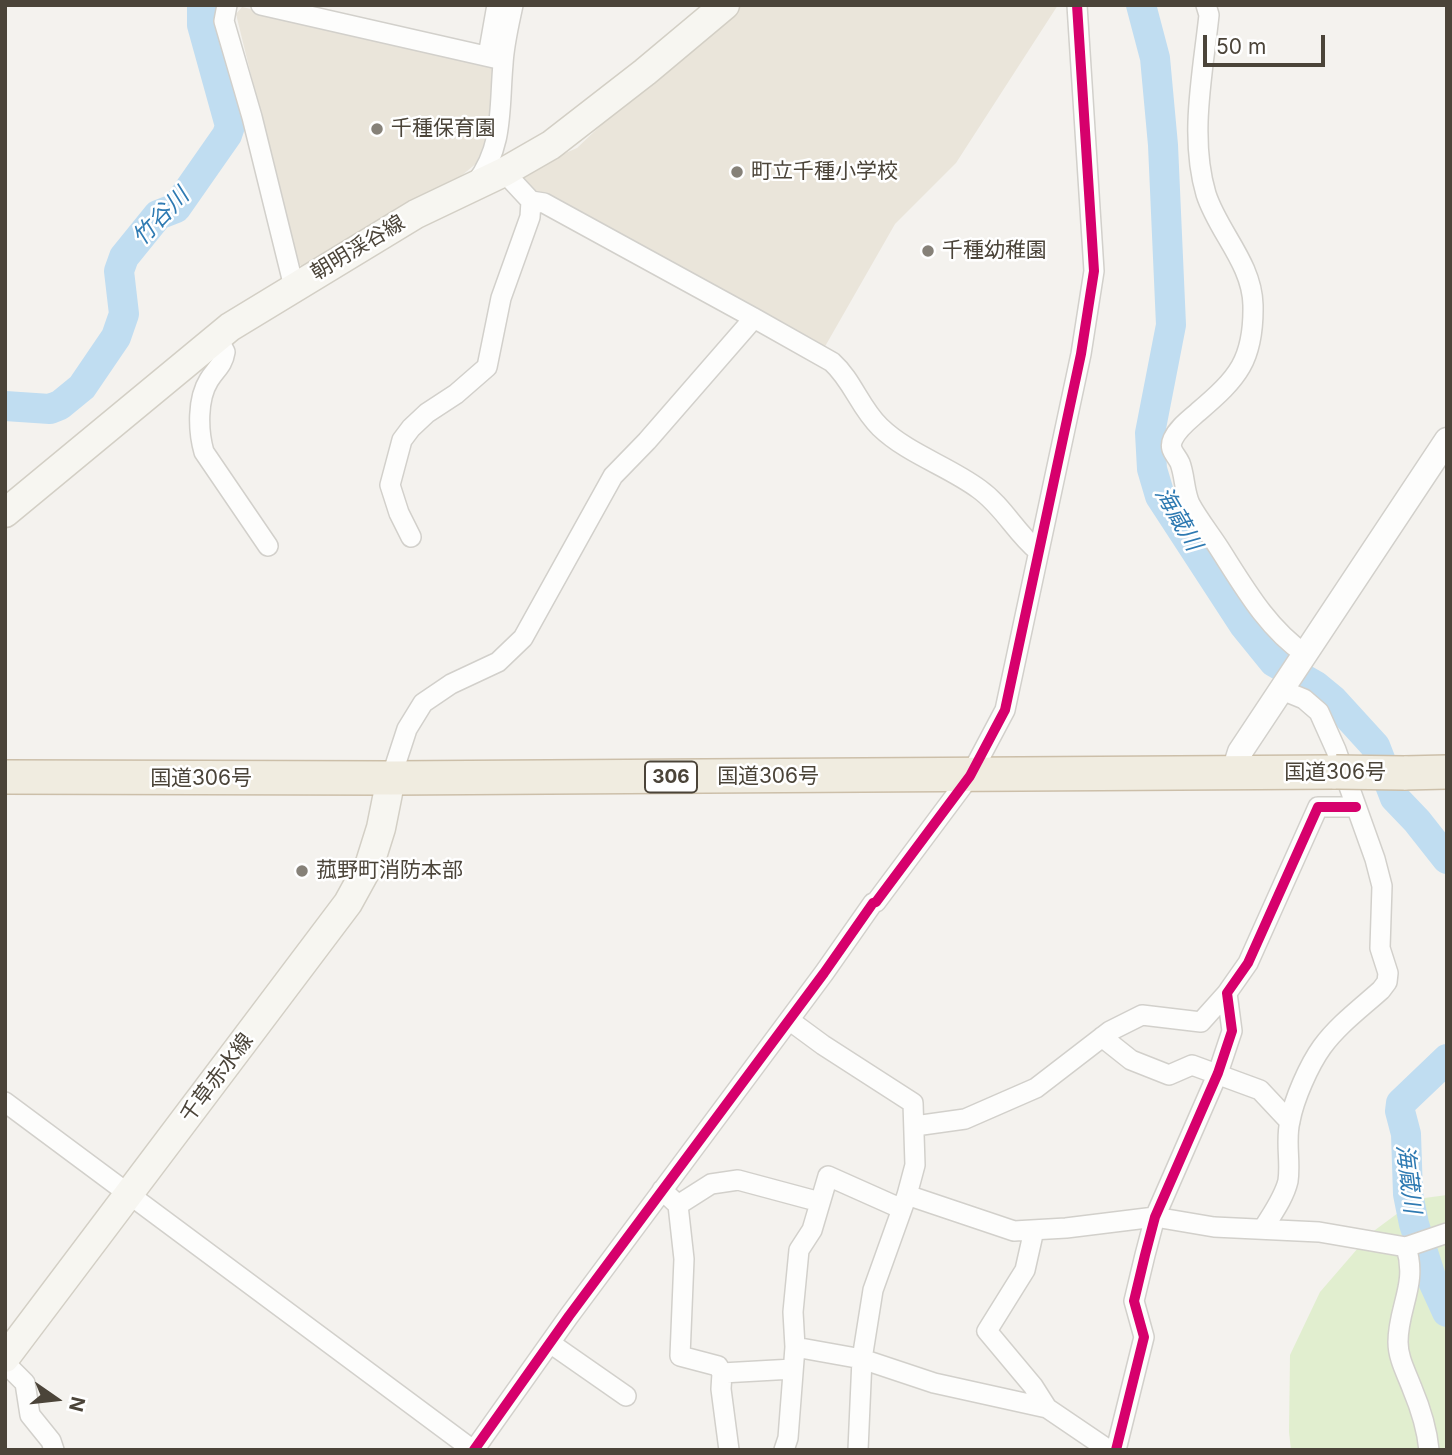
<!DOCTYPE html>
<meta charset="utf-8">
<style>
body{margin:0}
#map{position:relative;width:1452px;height:1455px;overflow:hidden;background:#f4f2ee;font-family:Inter,sans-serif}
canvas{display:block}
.frame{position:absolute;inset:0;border:7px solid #4b4439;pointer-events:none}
.north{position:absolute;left:21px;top:1364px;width:70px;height:70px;-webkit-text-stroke:5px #fff;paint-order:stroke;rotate:104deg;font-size:19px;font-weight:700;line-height:28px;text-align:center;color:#4b4439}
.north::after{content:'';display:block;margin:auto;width:24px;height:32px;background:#4b4439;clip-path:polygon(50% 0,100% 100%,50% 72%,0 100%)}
.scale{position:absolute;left:1203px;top:35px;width:122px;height:32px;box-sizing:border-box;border:4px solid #4b4439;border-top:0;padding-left:9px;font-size:21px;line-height:24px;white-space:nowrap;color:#4b4439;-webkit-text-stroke:5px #fff;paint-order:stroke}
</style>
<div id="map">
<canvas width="1452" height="1455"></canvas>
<div class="frame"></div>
<div class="north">N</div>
<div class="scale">50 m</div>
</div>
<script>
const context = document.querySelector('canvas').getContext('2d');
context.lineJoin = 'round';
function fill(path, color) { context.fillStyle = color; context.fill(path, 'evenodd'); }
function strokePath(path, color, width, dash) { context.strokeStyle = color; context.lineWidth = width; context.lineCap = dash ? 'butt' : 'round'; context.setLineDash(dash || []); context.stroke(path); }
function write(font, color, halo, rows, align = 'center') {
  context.font = font + ' Inter,"Noto Sans JP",sans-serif'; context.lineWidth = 5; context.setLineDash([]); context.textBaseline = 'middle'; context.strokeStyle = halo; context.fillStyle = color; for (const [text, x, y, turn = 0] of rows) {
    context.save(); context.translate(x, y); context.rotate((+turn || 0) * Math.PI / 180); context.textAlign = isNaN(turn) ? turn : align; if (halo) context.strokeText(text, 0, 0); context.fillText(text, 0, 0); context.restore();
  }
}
fill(new Path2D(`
 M737 5H1058L956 163 895 224 823 350 532 191 517 178 536 166 577 148 640 88Z
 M242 7 487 62 493 69 491 114 488 143 478 162 449 186 304 269 297 262 236 14Z`), '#eae5da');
fill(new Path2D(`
 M1447 1195V1450H1291L1289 1432 1290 1355 1320 1292 1371 1233 1417 1199Z`), '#e1eecf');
strokePath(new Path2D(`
 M1141 5 1155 58 1163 145 1171 325 1150 433 1152 469 1160 496 1244 625 1274 662 1316 686 1333 700 1375 746 1395 798 1417 821 1447 859
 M5 406 50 409 60 405 82 387 116 337 124 314 119 271 124 257 158 215 176 208 227 135 230 126 202 25V5
 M1447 1059 1401 1103 1400 1111 1406 1134 1408 1194 1414 1224 1431 1277 1447 1312`), '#c0ddf1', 30);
const minor = new Path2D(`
 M227 5 224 21 252 117 294 287
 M261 5 503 60
 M1206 5 1209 15C1203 72 1189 137 1206 194 1218 232 1252 263 1253 305 1254 360 1238 378 1198 412 1189 420 1178 428 1173 439 1168 450 1176 454 1180 463 1185 476 1184 491 1190 504 1198 519 1210 534 1219 548 1244 587 1267 628 1305 654
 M488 56 497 5
 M504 172 531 201 544 203 754 318 832 362C853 381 860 408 880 427 908 454 948 466 979 489 1003 506 1016 533 1038 551
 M476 183C504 146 499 108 503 64 504 44 509 24 513 5
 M217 337 225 352C223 365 216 369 209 380 197 399 198 431 204 452L268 546
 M411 537 399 513 390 485 402 440 411 428 427 413 456 394 487 367 501 298 530 217 531 201
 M391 778 407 729 423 703 451 684 498 662 523 638 613 476 647 441 754 318
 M789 1020 823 1045 913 1103 915 1165 907 1195 873 1290 862 1359 858 1450
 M1102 1037 1131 1060 1169 1075 1192 1065 1260 1090 1290 1122
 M5 1102 473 1450
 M915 1126 965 1119 1036 1088 1110 1031 1142 1015 1201 1022 1227 993
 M662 1190 678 1205 684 1259 680 1356 718 1366 722 1373 721 1389 729 1450
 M907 1195 1014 1231 1066 1228 1155 1217 1214 1227 1319 1232 1406 1247 1447 1233
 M678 1205 711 1184 738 1180 820 1202
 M902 1209 828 1176 812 1230 799 1250 793 1312 795 1347 862 1359 934 1383 1047 1408 1109 1450
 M1263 1229C1272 1214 1284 1198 1288 1181 1291 1161 1285 1141 1290 1121 1294 1099 1309 1065 1322 1047 1338 1025 1361 1008 1381 990L1387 982 1388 973 1380 948 1382 886 1375 859 1336 750 1319 712 1304 699 1282 690
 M1034 1230 1025 1270 987 1331 1033 1386 1047 1408
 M1406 1247C1418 1284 1398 1307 1398 1342 1398 1358 1406 1372 1412 1388 1420 1407 1427 1429 1429 1450
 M550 1343 626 1396
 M5 1363 25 1383 30 1415 51 1441 54 1450
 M722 1373 793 1369
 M474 1450 569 1316 824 973 873 903 876 902 970 776 1005 710 1081 354 1094 271 1077 5
 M784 1450 788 1438 795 1347
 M1116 1450 1144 1337 1134 1301 1145 1255 1155 1217 1218 1073 1232 1031 1227 993 1248 963 1318 807H1356`);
const tertiary = new Path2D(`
 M1233 774 1240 752 1447 440`);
const secondary = new Path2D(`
 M5 513 230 327 416 214 504 172 551 145 645 72 725 5
 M5 1358 348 903 370 863 381 828 391 778`);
const trunk = new Path2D(`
 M1404 773 1447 772
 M5 777 391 778 1336 772`);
strokePath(minor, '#d2d0cb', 22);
strokePath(tertiary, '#d2d0cb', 27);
strokePath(secondary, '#d3cfc5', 31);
strokePath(trunk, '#ccbfa9', 36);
strokePath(minor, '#fdfdfc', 19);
strokePath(tertiary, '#fdfdfc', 24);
strokePath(secondary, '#f7f6f1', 28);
strokePath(trunk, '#f0ece0', 33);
const trunkBridge = new Path2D(`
 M1336 772 1404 773`);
strokePath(trunkBridge, '#ccbfa9', 36, []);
strokePath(trunkBridge, '#f0ece0', 33);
strokePath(new Path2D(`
 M474 1450 569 1316 824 973 873 903 876 902 970 776 1005 710 1081 354 1094 271 1077 5
 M1116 1450 1144 1337 1134 1301 1145 1255 1155 1217 1218 1073 1232 1031 1227 993 1248 963 1318 807H1356`), '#d6006c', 10);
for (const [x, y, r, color] of [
 [377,129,7,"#868178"],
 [737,172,7,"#868178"],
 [928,251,7,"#868178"],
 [302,871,7,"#868178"]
]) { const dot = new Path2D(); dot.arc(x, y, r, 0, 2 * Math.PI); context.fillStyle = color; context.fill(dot); strokePath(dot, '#fff', 2.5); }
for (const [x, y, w] of [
 [671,777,52]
]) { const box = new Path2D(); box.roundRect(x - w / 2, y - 15.5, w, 31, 5); context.fillStyle = '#fff'; context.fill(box); strokePath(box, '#4b4439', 2); }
write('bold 19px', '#4b4439', null, [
 ["306",671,777]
]);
write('21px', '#4b4439', '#fff', [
 ["千種保育園",391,129],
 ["町立千種小学校",751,172],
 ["千種幼稚園",942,251],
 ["菰野町消防本部",316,871]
], 'left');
write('21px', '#4b4439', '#fff', [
 ["朝明渓谷線",358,248,-31],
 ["国道306号",1335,773],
 ["国道306号",768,777],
 ["国道306号",201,779],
 ["千草赤水線",217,1078,-53]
]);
write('italic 23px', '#2e7ab2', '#fff', [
 ["竹谷川",161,217,-46],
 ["海蔵川",1178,519,60],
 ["海蔵川",1408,1179,83]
]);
</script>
